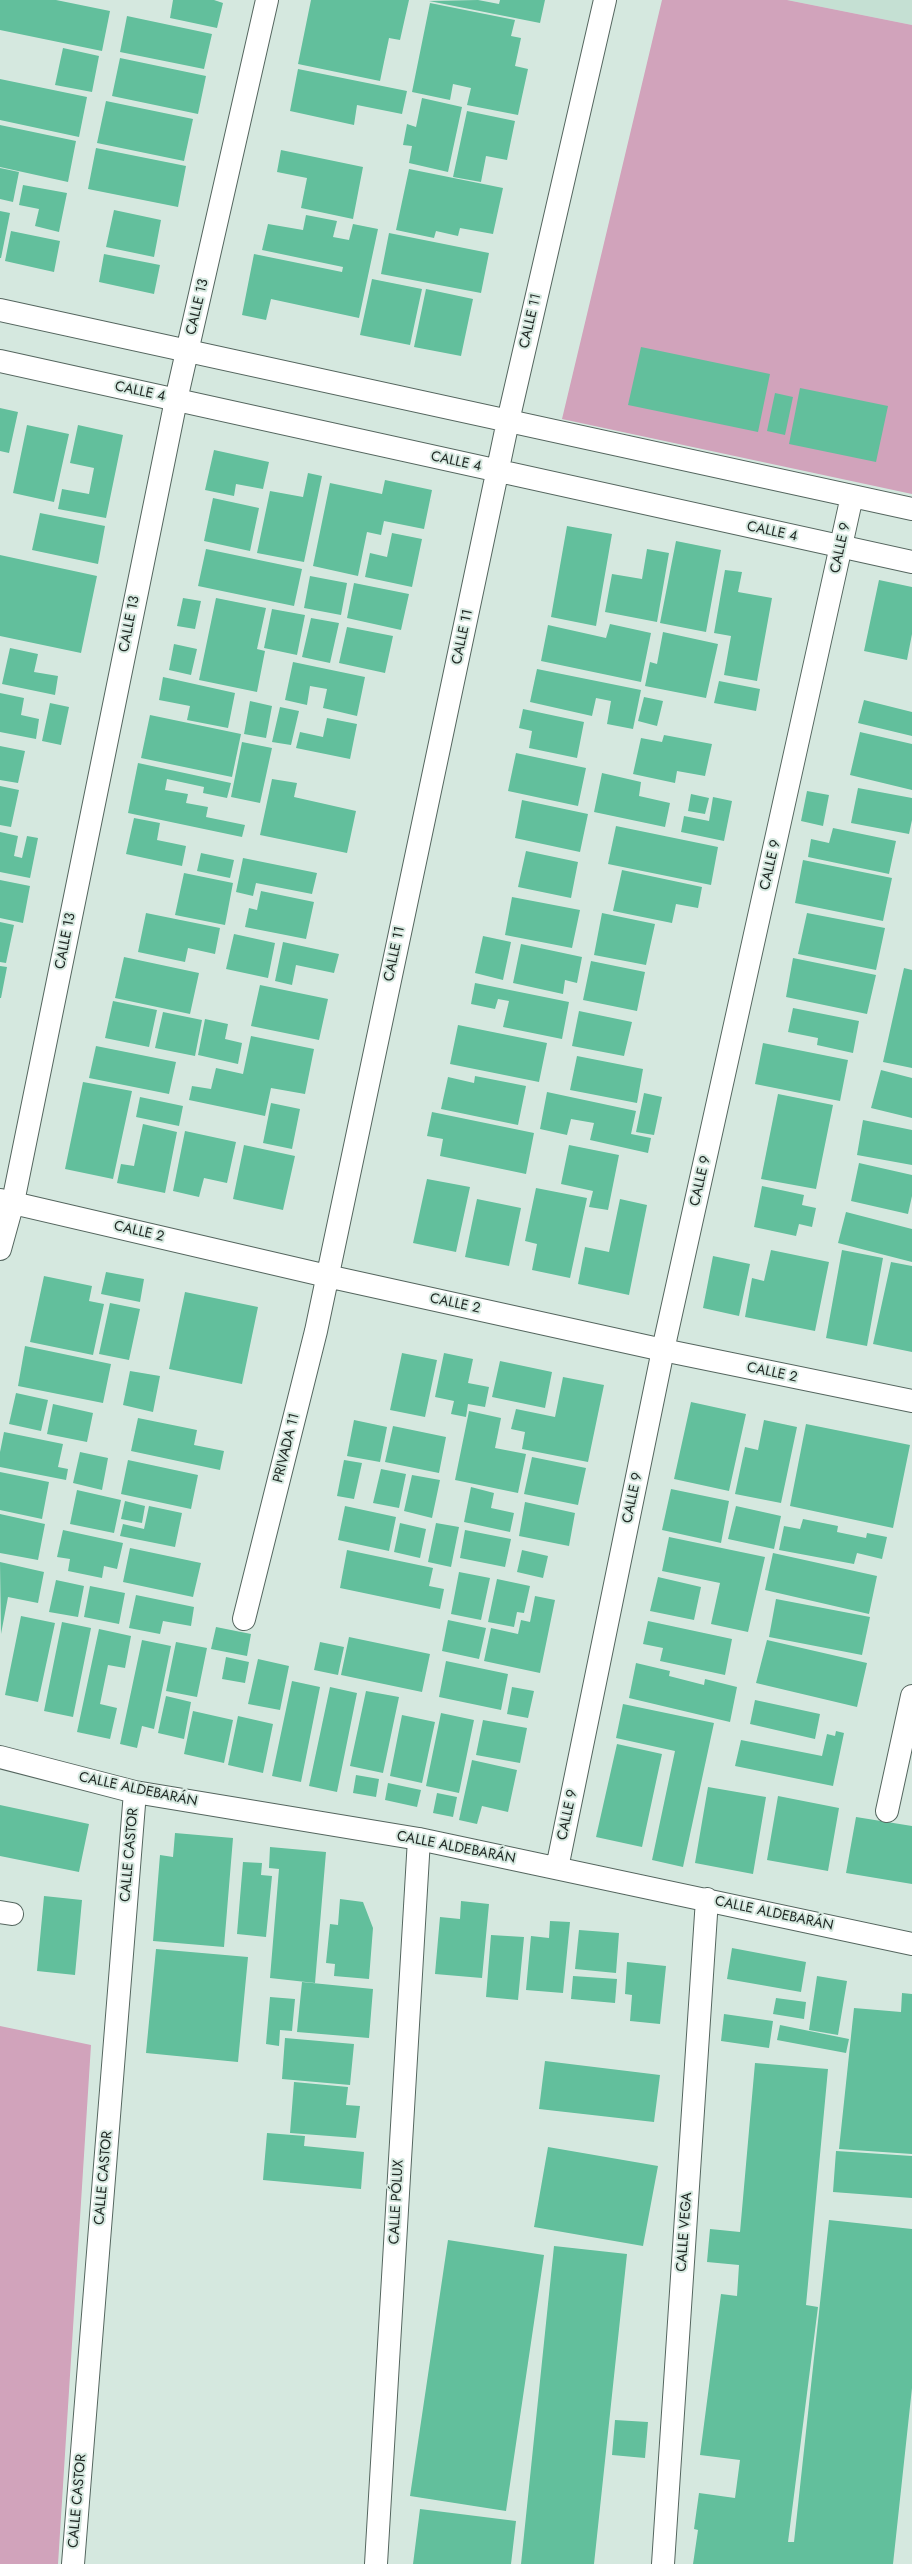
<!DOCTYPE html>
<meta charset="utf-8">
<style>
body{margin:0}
canvas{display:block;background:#d5e8df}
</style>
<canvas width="912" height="2564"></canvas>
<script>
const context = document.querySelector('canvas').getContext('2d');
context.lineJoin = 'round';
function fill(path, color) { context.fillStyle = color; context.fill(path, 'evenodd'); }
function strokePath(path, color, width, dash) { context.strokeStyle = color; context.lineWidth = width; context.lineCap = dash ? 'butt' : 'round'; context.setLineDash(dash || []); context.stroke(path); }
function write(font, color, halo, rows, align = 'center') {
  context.font = font + ' Jost,sans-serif'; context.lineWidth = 4; context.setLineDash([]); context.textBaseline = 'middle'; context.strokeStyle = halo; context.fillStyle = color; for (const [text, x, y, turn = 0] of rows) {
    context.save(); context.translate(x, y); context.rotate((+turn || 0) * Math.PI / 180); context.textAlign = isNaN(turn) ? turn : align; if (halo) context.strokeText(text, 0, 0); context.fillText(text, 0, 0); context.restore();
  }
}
fill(new Path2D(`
 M787 0H912V25Z`), '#c5e0d3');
fill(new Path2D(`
 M662 0H787L912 25V494L562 419Z
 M0 2026 91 2045 58 2564H0Z`), '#d1a3bb');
fill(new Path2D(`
 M0 0H56L110 11 102 51 0 30Z
 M173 0H214L223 3 217 28 170 18Z
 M311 0H409L400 40 389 38 380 81 298 64Z
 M478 0 499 4 500 0H545L540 23 429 1Z
 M430 3 515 20 511 36 521 38 515 66 528 69 518 115 467 105 471 88 453 84 450 100 412 92Z
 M127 16 212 34 204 69 120 52Z
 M63 48 99 56 92 92 55 85Z
 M120 58 206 76 198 114 112 96Z
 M298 69 407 91 402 114 357 105 354 125 290 111Z
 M0 79 87 97 79 137 0 120Z
 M422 98 462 107 448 172 409 163 412 146 403 145 407 124 416 127Z
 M106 101 193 119 184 161 97 143Z
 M467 111 515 121 507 160 486 156 481 182 453 177Z
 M0 125 76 141 68 182 0 167Z
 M96 148 186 166 178 207 88 189Z
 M281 150 363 167 353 219 301 208 307 178 277 172Z
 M0 168 19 172 13 202 0 199Z
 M409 169 503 188 493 234 460 228 458 236 436 231 434 238 396 230Z
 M23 185 67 193 59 232 35 226 39 209 19 205Z
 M114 210 161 220 154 257 106 247Z
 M0 211 10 213 1 258H0Z
 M306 215 337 221 333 237 349 240 353 224 378 229 359 318 271 299 266 320 242 315 254 254 342 272 343 267 262 250 268 224 303 230Z
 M11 231 60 241 54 272 5 261Z
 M389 233 489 253 481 293 381 274Z
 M104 254 160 265 154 294 99 282Z
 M372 279 422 289 410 345 360 335Z
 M426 289 473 299 461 356 414 347Z
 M641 347 770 374 758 432 628 405Z
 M800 388 888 406 876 462 789 444Z
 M775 393 793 397 785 435 767 431Z
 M0 408 18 412 9 453 0 451Z
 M27 425 69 434 54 502 13 493Z
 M78 425 123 435 106 518 58 509 62 489 89 494 94 468 70 463Z
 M214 450 269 462 263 489 236 484 234 496 205 490Z
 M308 473 322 476 304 562 257 553 270 491 303 497Z
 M385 480 432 490 424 529 384 521 381 535 367 532 358 576 313 566 330 483 382 494Z
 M213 498 259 508 250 551 204 541Z
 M40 513 105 526 98 564 32 550Z
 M567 526 612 534 596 626 551 617Z
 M392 533 422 539 412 587 365 577 370 553 387 557Z
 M676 541 721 550 706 632 660 623Z
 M206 549 302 569 294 606 198 586Z
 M647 549 669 553 657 622 605 612 612 574 642 579Z
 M0 555 97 576 81 653 0 636Z
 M725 570 742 572 738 592 772 598 757 681 724 675 731 636 714 633Z
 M310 576 347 583 341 615 304 608Z
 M879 580 912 587V634L907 660 864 651Z
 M354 583 409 594 401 630 347 618Z
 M183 598 201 601 195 629 177 626Z
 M216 598 266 608 257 649 265 651 257 692 199 680Z
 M272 609 305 615 297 655 264 648Z
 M311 618 339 623 330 663 302 657Z
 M610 624 651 633 641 682 541 661 548 625 606 638Z
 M347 627 393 636 385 673 339 663Z
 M663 632 718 644 706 698 645 686 650 662 657 664Z
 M174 644 197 649 191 675 169 670Z
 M10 648 38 654 34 672 58 676 55 695 2 684Z
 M293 662 365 677 357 716 323 708 327 689 310 686 307 705 285 700Z
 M537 669 641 690 633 729 607 724 611 701 596 698 592 716 530 702Z
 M163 677 235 693 228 728 187 720 190 706 159 700Z
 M719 681 760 689 756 711 714 703Z
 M0 693 24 698 21 715 39 719 36 739 0 732Z
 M644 697 663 701 657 726 638 721Z
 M864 700 912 712V736L858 723Z
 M250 701 272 706 266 738 244 734Z
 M50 703 69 707 61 745 42 741Z
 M280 707 299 711 291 745 272 742Z
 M523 709 584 722 577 758 529 748 532 731 519 728Z
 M150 715 241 734 232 777 141 758Z
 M327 718 357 724 350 759 296 748 300 732 323 737Z
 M860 732 912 744V790L850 775Z
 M664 735 712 744 705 776 677 771 675 783 633 774 641 738 662 742Z
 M242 742 272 748 260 803 231 797Z
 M0 746 25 751 18 783 0 780Z
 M516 753 586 768 578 806 508 791Z
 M138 763 231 783 227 798 203 793 204 787 167 779 165 790 188 794 186 803 208 807 206 817 245 825 242 837 128 813Z
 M602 773 641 782 639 796 670 803 665 827 594 812Z
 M272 779 297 783 294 797 356 811 347 853 260 835Z
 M0 786 19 790 11 827 0 825Z
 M858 788 912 798V820L909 834 851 823Z
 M807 791 829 795 823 826 801 821Z
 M691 794 709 798 705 814 688 811Z
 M713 797 732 801 724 841 681 832 684 816 709 821Z
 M522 800 588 814 580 852 515 838Z
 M134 818 160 823 157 840 186 846 182 866 126 854Z
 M616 826 718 847 711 885 608 864Z
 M833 828 896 841 889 874 808 857 811 839 829 843Z
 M0 832 18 836 14 856 22 858 27 836 38 838 30 878 0 872Z
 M526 851 578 862 571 898 518 887Z
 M201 853 234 860 230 878 197 871Z
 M243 858 317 873 312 894 256 883 253 896 236 892Z
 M803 860 892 878 883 921 795 903Z
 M622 870 702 887 698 908 676 904 672 923 613 911Z
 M184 873 233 883 225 925 175 915Z
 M0 880 30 886 23 923 0 918Z
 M261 891 314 902 306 939 245 927 249 908 257 910Z
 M512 897 580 910 572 948 505 935Z
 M146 913 220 928 215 954 188 948 185 962 138 952Z
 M602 913 655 924 646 965 594 955Z
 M807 913 885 928 876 970 798 954Z
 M0 922 14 925 6 963 0 962Z
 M234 934 275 943 268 978 226 969Z
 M483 936 511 942 503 980 475 973Z
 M283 942 339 954 334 973 296 965 292 985 275 981Z
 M521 944 582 957 577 983 565 980 563 994 513 983Z
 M124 957 199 973 190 1014 115 998Z
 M793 958 876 975 867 1014 786 997Z
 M591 961 645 972 637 1011 583 1000Z
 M0 966 7 967 1 998H0Z
 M904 968 912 970V1068L883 1062Z
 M475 983 569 1002 562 1039 503 1027 509 1001 498 999 495 1009 471 1004Z
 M260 985 328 999 319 1040 251 1026Z
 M113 1001 157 1010 149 1047 105 1038Z
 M793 1008 859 1021 853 1053 817 1045 818 1038 788 1032Z
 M579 1011 632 1022 624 1056 572 1046Z
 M163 1012 202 1020 195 1056 155 1048Z
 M205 1019 228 1024 225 1039 242 1043 238 1064 198 1055Z
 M458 1025 547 1043 539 1082 450 1064Z
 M251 1036 314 1049 305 1094 271 1088 265 1116 189 1100 192 1086 211 1089 216 1068 243 1074Z
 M763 1043 848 1060 840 1101 755 1084Z
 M96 1046 176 1062 169 1094 89 1078Z
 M577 1056 643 1069 637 1103 570 1090Z
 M881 1070 912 1078V1118L871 1108Z
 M475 1076 526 1086 518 1125 441 1109 448 1077 474 1083Z
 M83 1082 132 1091 113 1179 65 1169Z
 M547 1092 636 1111 631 1134 651 1138 648 1153 590 1140 594 1123 571 1119 567 1135 540 1129Z
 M644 1093 662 1097 654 1135 636 1132Z
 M778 1094 833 1105 816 1189 761 1179Z
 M140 1097 183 1106 179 1126 136 1117Z
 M271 1103 300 1109 292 1149 263 1143Z
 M432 1112 534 1133 526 1174 440 1156 443 1139 427 1136Z
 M863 1120 912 1130V1165L857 1155Z
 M143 1124 177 1132 165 1193 117 1183 121 1164 134 1166Z
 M185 1131 236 1142 227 1183 204 1178 199 1197 173 1191Z
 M244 1145 295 1156 283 1210 233 1199Z
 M569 1145 619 1155 608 1210 589 1207 593 1191 561 1184Z
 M859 1163 912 1175V1196L908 1214 851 1201Z
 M427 1179 470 1187 456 1252 413 1243Z
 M762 1186 804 1195 802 1205 816 1208 812 1227 799 1224 796 1236 754 1227Z
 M536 1188 587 1198 570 1278 532 1270 537 1244 525 1241Z
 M477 1199 521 1208 509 1266 465 1257Z
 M620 1199 647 1205 629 1295 578 1284 585 1247 609 1252Z
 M846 1212 912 1229V1262L838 1243Z
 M771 1250 829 1262 815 1331 745 1317 752 1278 764 1281Z
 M842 1250 883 1258 867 1346 826 1338Z
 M713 1256 750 1264 739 1316 703 1308Z
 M891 1262 912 1266V1352L873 1344Z
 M106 1272 144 1279 140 1302 101 1294Z
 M44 1276 92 1286 89 1301 104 1304 93 1355 30 1342Z
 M185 1292 258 1307 242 1384 169 1369Z
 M110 1303 140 1309 129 1360 99 1354Z
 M25 1346 111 1364 103 1403 18 1386Z
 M402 1353 437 1360 425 1417 390 1410Z
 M444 1353 473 1359 468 1383 489 1387 485 1407 468 1404 466 1417 451 1414 454 1401 435 1397Z
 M500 1361 552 1372 545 1408 492 1397Z
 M130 1371 160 1376 153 1412 123 1405Z
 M563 1377 604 1385 588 1462 522 1449 525 1432 511 1429 516 1409 555 1417Z
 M16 1393 48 1400 41 1431 9 1424Z
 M691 1402 746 1414 729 1491 674 1479Z
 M53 1404 93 1413 87 1442 47 1434Z
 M469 1411 501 1418 495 1448 526 1454 518 1493 455 1480Z
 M138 1418 197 1430 194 1445 224 1451 220 1470 131 1451Z
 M354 1420 387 1427 380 1462 347 1456Z
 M764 1420 797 1427 781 1503 735 1494 745 1447 758 1450Z
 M806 1424 910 1445 893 1528 790 1506Z
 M393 1426 446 1437 439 1473 385 1462Z
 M4 1432 63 1444 58 1467 68 1469 66 1480 0 1467V1452Z
 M80 1452 108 1458 102 1490 73 1483Z
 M532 1457 586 1468 578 1505 524 1494Z
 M128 1460 198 1475 191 1509 121 1494Z
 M344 1460 362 1463 354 1499 337 1496Z
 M381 1469 406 1474 399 1508 373 1503Z
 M0 1472 49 1482 42 1519 0 1510Z
 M412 1475 440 1480 432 1518 404 1511Z
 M471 1487 494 1493 491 1508 514 1513 510 1532 464 1522Z
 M671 1489 729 1501 721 1543 662 1530Z
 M77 1490 121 1500 114 1533 70 1524Z
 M125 1501 145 1506 142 1523 121 1519Z
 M525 1502 575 1513 569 1546 519 1536Z
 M149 1506 182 1513 175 1547 120 1536 123 1524 144 1529Z
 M345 1506 396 1517 389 1551 338 1540Z
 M736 1506 781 1516 774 1549 728 1539Z
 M0 1514 45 1524 38 1560 0 1553Z
 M803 1519 838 1526 837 1532 866 1538 867 1533 887 1537 882 1559 857 1553 854 1564 779 1550 784 1526 800 1529Z
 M400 1523 426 1529 420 1558 394 1552Z
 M436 1523 459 1527 451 1567 428 1562Z
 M63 1530 123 1543 117 1569 104 1566 102 1578 68 1571 70 1559 57 1557Z
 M465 1530 511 1539 505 1567 460 1558Z
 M669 1537 765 1557 748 1632 711 1624 720 1583 662 1571Z
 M130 1548 201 1563 193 1597 123 1582Z
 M347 1550 433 1568 429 1586 444 1589 440 1609 340 1588Z
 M522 1550 548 1556 543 1578 517 1572Z
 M773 1553 877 1576 869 1614 765 1590Z
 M0 1562 44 1572 38 1603 8 1597 1 1634Z
 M459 1572 490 1578 481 1620 451 1614Z
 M658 1577 701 1587 694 1620 650 1611Z
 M497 1579 530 1586 524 1613 517 1612 514 1627 488 1622Z
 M56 1580 84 1586 78 1617 49 1612Z
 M90 1586 125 1593 119 1624 84 1617Z
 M136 1595 194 1607 191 1626 163 1621 160 1634 129 1628Z
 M535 1596 555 1600 540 1673 484 1661 491 1628 518 1634 521 1620 530 1622Z
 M776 1599 870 1617 862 1655 769 1637Z
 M21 1616 55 1623 38 1702 5 1695Z
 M448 1620 486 1628 479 1659 442 1651Z
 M648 1621 732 1639 725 1675 660 1661 663 1648 643 1644Z
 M62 1622 91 1628 73 1717 44 1711Z
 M216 1627 251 1634 247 1656 211 1649Z
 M99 1629 131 1636 125 1668 108 1665 100 1704 117 1708 110 1739 77 1732Z
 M349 1637 430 1654 422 1692 341 1675Z
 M142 1640 171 1646 154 1729 142 1726 137 1748 120 1744Z
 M767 1640 867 1663 857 1707 756 1683Z
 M176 1642 207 1648 197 1697 166 1691Z
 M320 1642 344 1647 338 1675 314 1670Z
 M226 1657 249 1662 245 1683 222 1679Z
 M258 1659 289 1666 280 1710 248 1704Z
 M446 1661 508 1674 501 1710 439 1697Z
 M636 1663 670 1671 669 1676 704 1685 705 1679 737 1687 730 1722 629 1698Z
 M292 1681 320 1687 301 1782 272 1776Z
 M330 1687 357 1693 337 1792 309 1786Z
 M512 1687 534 1691 528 1718 507 1714Z
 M366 1691 399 1697 383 1773 350 1766Z
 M166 1696 191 1702 184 1739 158 1733Z
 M755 1700 820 1714 815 1739 750 1724Z
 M623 1704 714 1723 683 1867 652 1860 675 1751 616 1738Z
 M193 1711 233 1720 224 1763 184 1754Z
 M441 1713 474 1720 459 1793 426 1786Z
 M402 1715 435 1722 422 1783 390 1776Z
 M238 1716 273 1724 263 1773 228 1765Z
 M483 1720 527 1728 520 1763 476 1755Z
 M836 1731 844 1733 833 1786 735 1766 741 1740 822 1756 827 1734 835 1736Z
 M617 1744 662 1754 642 1847 596 1837Z
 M472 1760 517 1770 508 1812 482 1806 477 1824 459 1820Z
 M356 1775 379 1779 376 1797 353 1793Z
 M388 1783 421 1790 417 1807 385 1800Z
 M708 1787 766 1797 753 1874 695 1863Z
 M437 1793 457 1797 453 1817 433 1813Z
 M778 1796 839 1808 828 1871 767 1860Z
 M0 1805 89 1824 79 1872 0 1856Z
 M856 1817 912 1826V1884L846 1873Z
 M175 1833 233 1838 224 1947 153 1941 160 1855 173 1857Z
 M270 1847 326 1852 315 1983 270 1978 279 1869 269 1868Z
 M243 1862 262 1863 261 1875 272 1876 266 1937 237 1934Z
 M44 1896 82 1900 75 1975 37 1971Z
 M340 1899 363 1902 373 1928 369 1979 334 1976 335 1964 326 1963 330 1924 338 1925Z
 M461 1901 489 1904 482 1978 435 1974 440 1917 460 1919Z
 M550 1921 570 1922 563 1993 526 1990 531 1936 549 1938Z
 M579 1930 619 1933 616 1973 575 1969Z
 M491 1935 524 1937 518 2000 486 1997Z
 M732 1948 806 1962 801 1992 727 1979Z
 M156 1949 248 1957 238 2062 146 2053Z
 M627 1962 666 1966 660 2024 630 2021 632 1995 625 1994Z
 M573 1976 617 1979 615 2003 571 1999Z
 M817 1976 847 1981 838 2035 809 2030Z
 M302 1982 373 1989 369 2038 297 2032Z
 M902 1993 912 1994V2154L839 2149 854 2008 901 2012Z
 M270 1997 295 1999 292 2031 280 2030 279 2046 266 2044Z
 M776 1998 806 2002 804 2019 773 2014Z
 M724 2014 773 2021 769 2048 721 2041Z
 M780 2025 849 2039 846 2053 777 2040Z
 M285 2038 354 2044 350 2085 282 2079Z
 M545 2061 660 2075 654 2122 539 2109Z
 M755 2063 828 2069 806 2305 818 2307 788 2542H794L829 2220 912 2229V2388L893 2564H693L698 2530 694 2529 699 2493 735 2498 740 2460 700 2455 721 2294 737 2296 739 2265 707 2262 710 2229 740 2232Z
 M294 2082 348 2087 346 2105 360 2106 356 2138 290 2133Z
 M267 2133 305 2136 304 2146 364 2152 361 2189 263 2180Z
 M548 2147 658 2166 643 2246 534 2227Z
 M836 2151 912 2156V2198L833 2192Z
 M448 2240 544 2255 506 2511 410 2496Z
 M554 2246 627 2254 594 2564H521Z
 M615 2420 648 2422 645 2458 612 2455Z
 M420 2509 516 2521 511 2564H413Z`), '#62bf9c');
const minor = new Path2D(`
 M0 310 912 509
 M0 361 912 562
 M0 1200 327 1276 663 1350 912 1401
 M0 1249 13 1202 176 400 267 0
 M244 1619 316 1331 508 421 605 0
 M0 1757 135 1792 419 1839 912 1944
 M887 1811 912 1696
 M557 1868 663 1350 852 496
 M0 1912 12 1914
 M73 2564 135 1792
 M376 2564 419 1839
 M663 2564 707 1899`);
strokePath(minor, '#55665f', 24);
strokePath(minor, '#fff', 22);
write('14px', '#212925', '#d5e8df', [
 ["CALLE 13",198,307,-77],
 ["CALLE 11",531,321,-77],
 ["CALLE 4",140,392,12],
 ["CALLE 4",456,462,12],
 ["CALLE 4",772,532,12],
 ["CALLE 9",841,548,-78],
 ["CALLE 13",130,624,-79],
 ["CALLE 11",463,637,-78],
 ["CALLE 9",771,865,-77],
 ["CALLE 13",66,941,-79],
 ["CALLE 11",395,954,-78],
 ["CALLE 9",701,1181,-77],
 ["CALLE 2",139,1232,13],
 ["CALLE 2",455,1304,12],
 ["CALLE 2",772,1373,12],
 ["PRIVADA 11",287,1448,-76],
 ["CALLE 9",633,1498,-78],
 ["CALLE ALDEBARÁN",138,1790,12],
 ["CALLE 9",568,1815,-78],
 ["CALLE ALDEBARÁN",456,1848,11],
 ["CALLE CASTOR",130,1855,-85],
 ["CALLE ALDEBARÁN",774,1914,12],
 ["CALLE CASTOR",104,2178,-85],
 ["CALLE PÓLUX",397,2202,-87],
 ["CALLE VEGA",685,2232,-86],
 ["CALLE CASTOR",78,2501,-85]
]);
</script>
